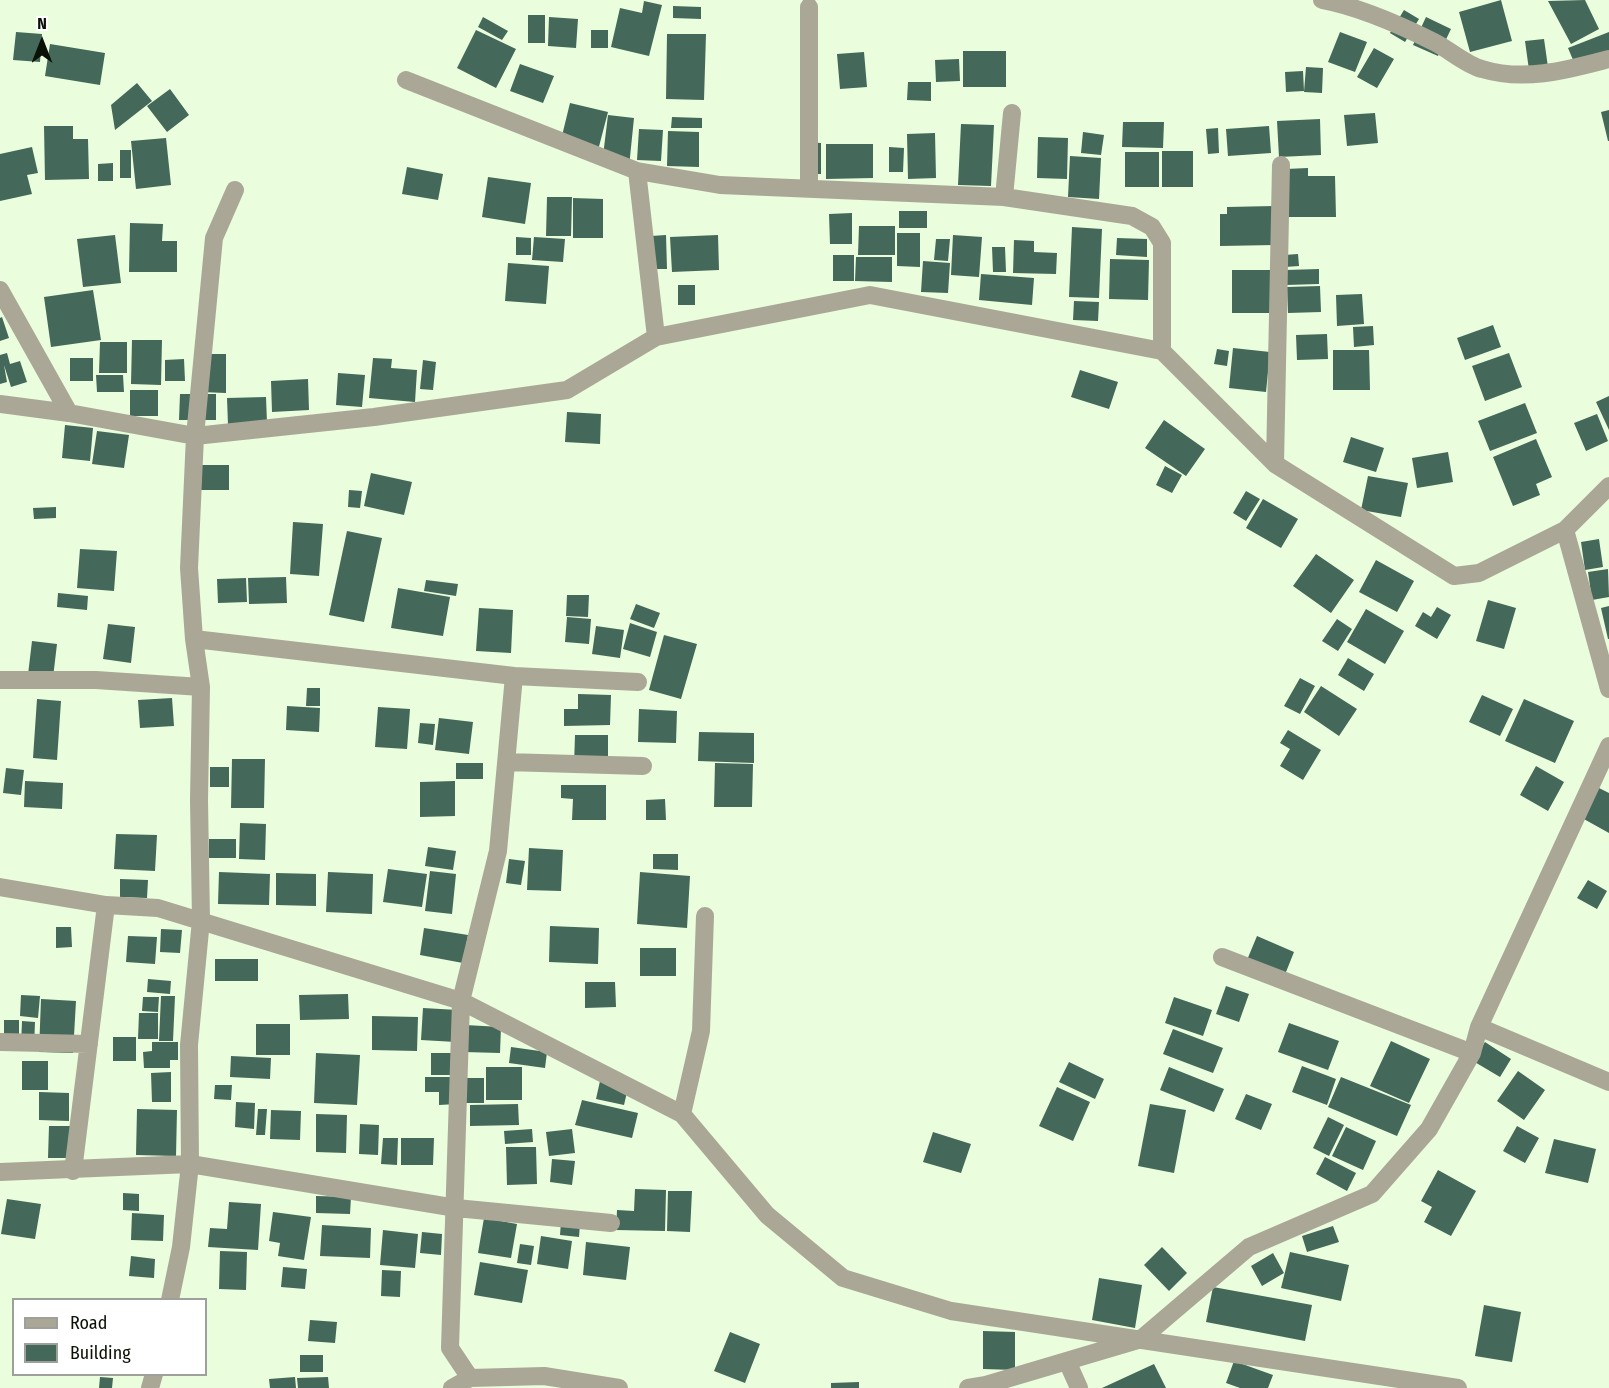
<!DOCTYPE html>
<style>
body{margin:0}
#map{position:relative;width:1609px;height:1388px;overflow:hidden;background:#eafddc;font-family:"Fira Sans Condensed",sans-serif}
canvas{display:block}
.legend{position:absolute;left:12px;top:1298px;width:195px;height:78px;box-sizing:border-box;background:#fff;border:2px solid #9da09b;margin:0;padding:8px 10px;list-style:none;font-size:18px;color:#0a1106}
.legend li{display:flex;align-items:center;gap:12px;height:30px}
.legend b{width:30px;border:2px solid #9da09b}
.north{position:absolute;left:12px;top:12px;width:60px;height:60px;-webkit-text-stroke:4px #fff;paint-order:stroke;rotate:0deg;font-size:16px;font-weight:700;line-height:24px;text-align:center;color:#0a1106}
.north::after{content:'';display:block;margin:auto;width:21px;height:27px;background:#0a1106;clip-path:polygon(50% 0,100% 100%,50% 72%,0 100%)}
</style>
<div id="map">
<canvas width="1609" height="1388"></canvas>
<ul class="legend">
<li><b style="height:8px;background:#aaa796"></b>Road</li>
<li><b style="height:16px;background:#446859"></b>Building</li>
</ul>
<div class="north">N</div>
</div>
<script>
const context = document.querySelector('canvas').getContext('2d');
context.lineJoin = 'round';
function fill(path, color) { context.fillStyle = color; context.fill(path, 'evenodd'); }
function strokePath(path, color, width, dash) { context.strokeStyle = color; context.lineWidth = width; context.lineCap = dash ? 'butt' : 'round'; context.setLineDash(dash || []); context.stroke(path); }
fill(new Path2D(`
 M1501 0 1512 41 1470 52 1459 12Z
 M1585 0 1599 29 1571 44 1548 1Z
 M644 1 662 5 649 56 611 47 620 8 642 13Z
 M673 6 701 7V19L673 18Z
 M1404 10 1419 19 1405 42 1390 33Z
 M528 15H545V43H528Z
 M483 17 508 31 502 40 478 27Z
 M549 17 578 19 576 48 548 46Z
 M1426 17 1451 29 1438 56 1413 45Z
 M476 30 516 49 496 88 457 68Z
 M591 30H608V48H591Z
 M16 32 42 34 40 62 13 60Z
 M1340 32 1367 42 1355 72 1328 62Z
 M1609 32V55L1576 67 1568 48Z
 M667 34H706L704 100 666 99Z
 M1544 39 1548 67 1529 70 1525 41Z
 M50 44 105 53 100 85 45 76Z
 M1374 48 1394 59 1377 88 1357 77Z
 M963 51H1006V87H963Z
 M864 52 867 87 840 89 837 54Z
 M959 59 960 81 936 82 935 60Z
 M520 64 554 76 543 103 510 91Z
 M1306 67 1323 68 1322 93 1304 92Z
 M1303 71 1304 91 1286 92 1285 72Z
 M908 82H931V101L907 100Z
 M137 83 152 101 115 130 111 105Z
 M170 89 189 115 167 132 147 106Z
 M570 103 608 112 596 158 559 148Z
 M1609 110V141H1608L1601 112Z
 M1375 113 1378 143 1347 146 1344 115Z
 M608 115 634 118 629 167 602 164Z
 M672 117 702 118V128H671Z
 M1320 119 1321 155 1279 157 1277 121Z
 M1123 122H1164L1163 148 1122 147Z
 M961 124 994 125 991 186 958 185Z
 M44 126H73V139H88L89 179 45 180Z
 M1269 126 1271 153 1228 156 1226 129Z
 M1218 128 1219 153 1208 154 1206 129Z
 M639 129 663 130 661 161 637 160Z
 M668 131 699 132V167L667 166Z
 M1083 132 1104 135 1101 155 1081 153Z
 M935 133 936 178 908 179 907 134Z
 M1038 137 1068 138 1067 179 1037 178Z
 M166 138 171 185 136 189 131 141Z
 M800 142 821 143V174H800Z
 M826 144H873V178L826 179Z
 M32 147 38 173 27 175 32 194 0 201V154Z
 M889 147 904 148 903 172H889Z
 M120 150H131V178H120Z
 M1162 151H1193V187H1162Z
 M1125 152H1159V187H1125Z
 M1070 156 1101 158 1099 199 1068 197Z
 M113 163V181H98V164Z
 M407 167 443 174 438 200 402 194Z
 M1308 168V176H1335L1336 217H1286V169Z
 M488 177 531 183 525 224 482 217Z
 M547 197H572L571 236H546Z
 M573 198 603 199V238H573Z
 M1274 206 1275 245 1220 246V214H1227V207Z
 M899 211H927V228H899Z
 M852 213V244H830L829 214Z
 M130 223 163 224 162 241H177V272H129Z
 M859 226H895V255H858Z
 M1072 227 1102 229 1099 298 1069 297Z
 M897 233H920V267L897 266Z
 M115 235 121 283 83 287 77 239Z
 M666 235 667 269H652L651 236Z
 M718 235 719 270 672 272 670 237Z
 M953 235 982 237 979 277 951 275Z
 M516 237 531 238V255H516Z
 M534 237 565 239 563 262 532 260Z
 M1117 238 1147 239V257L1116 255Z
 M936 239H950L948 261 934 260Z
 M1014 240 1034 241V252L1057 253 1056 274 1013 273Z
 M992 247H1005L1006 272H993Z
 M1298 254 1299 266 1285 267 1284 255Z
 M833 255H854V281H833Z
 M856 257H892V282L855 281Z
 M1110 259 1149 260 1148 300 1109 299Z
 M923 261 950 263 948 293 921 292Z
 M508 263 549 266 546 304 505 301Z
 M1319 269V284L1286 285V270Z
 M1232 270H1270V313H1232Z
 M981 274 1034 278 1032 305 979 300Z
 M678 285H695V305H678Z
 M1320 286 1321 312 1288 313 1287 287Z
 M93 290 101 340 51 347 44 297Z
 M1362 294 1364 324 1337 326 1336 295Z
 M1074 301 1099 302 1098 321 1073 320Z
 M2 317 9 338 0 341V318Z
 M1493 325 1501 347 1465 360 1457 338Z
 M1373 326 1374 345 1354 347 1353 327Z
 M1327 334 1328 359 1297 360 1296 335Z
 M132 340H162L161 385 131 384Z
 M100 342H127V373H99Z
 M1233 348 1270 352 1266 392 1229 388Z
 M1217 349 1229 351 1227 366 1214 364Z
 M1333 350H1369L1370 390H1333Z
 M7 353 10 364 20 361 27 382 11 387 4 365 7 382 0 384V355Z
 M1509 353 1522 387 1485 401 1472 366Z
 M201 354H226V393L201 392Z
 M70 358H93V381H70Z
 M373 358 392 359 391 368 417 370 415 402 369 398Z
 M184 359 185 381H165V360Z
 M423 360 436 362 433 390 420 389Z
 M1080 370 1118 382 1109 409 1071 397Z
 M338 373 365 375 362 407 336 405Z
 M96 375H123L124 392H97Z
 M308 379 309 410 272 412 271 381Z
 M130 390H158V416H130Z
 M180 394H216V420H179Z
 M1609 396V430L1596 402Z
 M266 397 267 423 228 425 227 398Z
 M1525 403 1537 433 1490 451 1478 421Z
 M567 412 601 414 600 444 565 442Z
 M1597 414 1608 441 1586 451 1574 423Z
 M1164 420 1205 449 1186 476 1145 448Z
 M65 425 93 428 90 461 62 458Z
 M97 431 129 435 124 468 92 464Z
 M1351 437 1384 448 1376 472 1343 462Z
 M1536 439 1552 477 1536 484 1540 495 1513 506 1493 457Z
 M1448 452 1453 482 1417 488 1412 458Z
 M201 465H229V490H201Z
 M1165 466 1182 475 1172 493 1156 485Z
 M371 473 412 482 404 515 364 506Z
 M1368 476 1408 483 1401 517 1361 510Z
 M349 490 362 491 360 508 348 507Z
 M1246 491 1260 499 1246 521 1233 513Z
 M1263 499 1298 519 1281 548 1246 528Z
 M56 507V518L34 519 33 508Z
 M293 522 323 524 319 576 290 574Z
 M347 531 382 538 364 622 329 615Z
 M1599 539 1603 567 1585 570 1581 542Z
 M80 549 117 551 114 591 77 588Z
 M1316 554 1354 580 1331 613 1293 586Z
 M1376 560 1414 581 1397 612 1359 592Z
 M1608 569 1609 597 1592 600 1588 572Z
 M286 577 287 603 249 604 248 578Z
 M246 578 247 602 218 603 217 579Z
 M426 580 458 584 456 596 424 591Z
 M398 588 450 597 443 636 391 628Z
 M58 593 88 596 87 610 57 607Z
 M567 595H589L588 617 566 616Z
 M1488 600 1516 608 1504 649 1476 641Z
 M636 604 660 613 654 628 630 619Z
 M1609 606V639H1608L1601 608Z
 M1437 607 1451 615 1437 639 1415 626 1423 612 1431 617Z
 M479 608 513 610 511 653 476 651Z
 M1366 609 1404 631 1385 664 1347 642Z
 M567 617 591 619 589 644 565 642Z
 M1337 619 1352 629 1338 651 1322 641Z
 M630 623 657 632 650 657 623 649Z
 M108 624 135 627 131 663 103 659Z
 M596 626 624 630 620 658 592 654Z
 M664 635 697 644 681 699 649 690Z
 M32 641 57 644 52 686 27 683Z
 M1348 658 1374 674 1364 691 1338 675Z
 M1300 678 1315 686 1300 714 1284 706Z
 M1321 686 1357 709 1339 736 1304 712Z
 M307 688H320V706H306Z
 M578 694 611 695 610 725 564 726V709H578Z
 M1482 695 1513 709 1500 736 1469 722Z
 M172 698 174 726 140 728 138 700Z
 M37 699 61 701 57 760 33 758Z
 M1524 699 1574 721 1555 763 1505 741Z
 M287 706 320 708 319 732 286 730Z
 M378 707 410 709 407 749 375 747Z
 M639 709 677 711 676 743 638 742Z
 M439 718 473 722 469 754 435 750Z
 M420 723 435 724 433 745 418 743Z
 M1288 730 1321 750 1303 780 1280 766 1290 749 1280 743Z
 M699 732 754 733V763L698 761Z
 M575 735H608V767L574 766Z
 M232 759H265L264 808H231Z
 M456 763H483V779H456Z
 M715 763 753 764 752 807H714Z
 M1536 766 1564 782 1548 811 1520 795Z
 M210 767H229V787H210Z
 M6 768 24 770 21 795 3 793Z
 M25 781 63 783 62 809 24 807Z
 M455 781V816L420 817V782Z
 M561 785H606V820H572L573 799 561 798Z
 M1599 788 1609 793V833L1582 818Z
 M665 799 666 820H646V800Z
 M240 823 266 824 265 860 239 859Z
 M116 834 157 835 155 871 114 869Z
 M209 839H236V858H209Z
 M428 847 456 851 453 870 425 866Z
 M529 848 563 850 561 891 527 890Z
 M653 854H678V870L653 869Z
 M509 859 525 861 521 885 506 883Z
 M388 869 427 874 422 907 383 902Z
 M430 871 456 874 452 914 425 911Z
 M219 872 270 874 269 905 218 904Z
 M328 872 373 874 372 914 326 912Z
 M640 872 690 876 687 928 637 924Z
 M276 873 316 874V906L276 905Z
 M120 879 148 880 147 898 120 897Z
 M1588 880 1607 891 1597 909 1577 898Z
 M550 926 599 928 598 964 549 962Z
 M56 927H71L72 947 56 948Z
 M424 928 468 935 463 963 420 955Z
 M161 929 182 930 180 953 160 952Z
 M128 936 157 937 155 964 126 962Z
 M1257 936 1294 952 1280 987 1242 972Z
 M640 948H676V976H640Z
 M215 959H258V981H215Z
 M148 979 171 981 170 994 147 992Z
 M585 982H615L616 1007 585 1008Z
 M1226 986 1249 994 1239 1022 1216 1014Z
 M348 994 349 1019 300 1020 299 995Z
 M21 995 40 996 38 1018 20 1016Z
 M161 996H175L173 1041H159Z
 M143 997H159L158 1012 142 1011Z
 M1174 997 1212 1010 1203 1036 1165 1023Z
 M41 999 76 1001 73 1053 39 1052Z
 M423 1008 458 1010 456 1042 421 1040Z
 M139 1013H158V1039H138Z
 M372 1016 418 1017 417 1051 372 1050Z
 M4 1020H19V1041H4Z
 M22 1021 35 1022 34 1047 21 1046Z
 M1289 1023 1339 1041 1328 1070 1278 1052Z
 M256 1024H290V1055H256Z
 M465 1025 501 1027 500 1053 464 1052Z
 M1173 1029 1223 1048 1213 1073 1163 1054Z
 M113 1037H136V1061H113Z
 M1391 1041 1430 1059 1409 1103 1370 1086Z
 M152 1042H178V1060H170V1068H144L143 1052 152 1051Z
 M1485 1042 1511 1059 1500 1077 1473 1061Z
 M511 1047 547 1052 545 1068 509 1063Z
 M316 1053 360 1055 357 1105 314 1103Z
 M431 1053H457L458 1075H431Z
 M231 1056 271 1058 270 1079 230 1077Z
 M22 1061H48V1090H22Z
 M1069 1062 1104 1079 1095 1099 1059 1082Z
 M1302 1066 1336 1079 1327 1105 1292 1092Z
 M486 1067H522V1100H486Z
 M1169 1067 1224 1089 1214 1112 1160 1090Z
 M1518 1071 1545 1090 1524 1120 1497 1101Z
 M171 1072V1102H152L151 1073Z
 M425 1077H457V1104L439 1105V1092H425Z
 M1341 1077 1411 1105 1397 1136 1328 1107Z
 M462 1078H484V1103H463Z
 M600 1081 628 1088 624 1105 596 1099Z
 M215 1085H232L231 1100 214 1099Z
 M1057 1087 1090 1102 1073 1141 1039 1126Z
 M39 1092 69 1093V1121L39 1120Z
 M1246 1094 1272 1104 1261 1130 1235 1119Z
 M582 1100 638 1113 632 1138 575 1125Z
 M236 1102 255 1103 254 1129 235 1127Z
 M518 1104 519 1125 470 1126V1105Z
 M1150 1104 1186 1110 1174 1173 1138 1166Z
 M137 1109 177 1110 176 1156 136 1155Z
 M258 1109H267L265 1135H256Z
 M271 1110 301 1111 300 1140 270 1139Z
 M316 1114 347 1115 346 1153 316 1152Z
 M1328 1117 1344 1125 1329 1156 1313 1148Z
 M360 1124 379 1125 378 1155 359 1154Z
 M49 1126H71V1158H48Z
 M1517 1126 1539 1138 1525 1163 1503 1151Z
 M1346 1127 1376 1141 1363 1170 1332 1156Z
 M532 1129 533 1142 505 1144 504 1131Z
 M572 1129 575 1153 549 1156 546 1132Z
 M933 1132 971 1144 961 1173 923 1162Z
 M383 1138H398L397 1165 381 1164Z
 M401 1138H434L433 1165H401Z
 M1554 1139 1596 1149 1588 1183 1545 1173Z
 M506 1147H536L537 1184 507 1185Z
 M1325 1157 1356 1173 1347 1191 1316 1174Z
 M552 1159 575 1161 572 1185 550 1182Z
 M1438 1170 1476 1191 1451 1236 1424 1222 1432 1207 1421 1201Z
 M635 1189 666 1190 665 1231 616 1230 617 1210 634 1211Z
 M668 1191H692L690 1232 667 1231Z
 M123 1193 139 1194V1211L123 1210Z
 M316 1196 351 1197 350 1214 316 1213Z
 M7 1199 41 1204 35 1239 1 1234Z
 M229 1202 261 1204 258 1250 208 1247 210 1228 227 1229Z
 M273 1212 311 1217 304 1260 278 1256 280 1243 269 1241Z
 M132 1213 164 1215 163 1241 131 1240Z
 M484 1218 517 1224 511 1258 478 1253Z
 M561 1222 580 1224 579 1237 560 1235Z
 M322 1225 371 1228 370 1258 320 1256Z
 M1333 1226 1339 1242 1307 1252 1302 1236Z
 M383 1230 418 1234 415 1268 380 1265Z
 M422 1232 442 1234 441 1255 420 1253Z
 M541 1236 572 1241 568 1269 537 1264Z
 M586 1242 630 1247 626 1280 583 1275Z
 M520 1244 534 1246 531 1265 517 1263Z
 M1162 1247 1187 1273 1169 1291 1144 1265Z
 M220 1251 247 1252 246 1290 219 1289Z
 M1290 1252 1349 1265 1341 1301 1281 1288Z
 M1273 1253 1284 1273 1262 1286 1251 1266Z
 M131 1256 155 1259 154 1278 129 1276Z
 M480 1262 528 1270 522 1303 474 1295Z
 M283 1267 307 1269 305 1289 281 1287Z
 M382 1270 401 1271 400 1297 381 1296Z
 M1099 1278 1142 1285 1135 1328 1092 1320Z
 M1213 1287 1312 1305 1305 1341 1206 1322Z
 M1484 1305 1521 1312 1512 1362 1475 1356Z
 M310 1320 337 1322 335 1343 308 1341Z
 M983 1331 1015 1332V1370L983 1369Z
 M730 1332 760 1344 745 1383 714 1371Z
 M300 1355H323V1372H300Z
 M1234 1361 1273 1375 1268 1388H1240L1226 1383Z
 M1154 1364 1166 1388H1102Z
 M100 1377 113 1378 112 1388H99Z
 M295 1377 296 1388H270L269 1379Z
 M328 1377 329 1388H298L297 1378Z
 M859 1382V1388H831V1383Z`), '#446859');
strokePath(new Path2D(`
 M1322 0C1360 7 1400 25 1434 42 1450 50 1466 65 1482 69 1525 82 1567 70 1609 59
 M406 80 637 171 720 185 1004 197 1132 216 1152 227 1162 243V351
 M637 171 656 337
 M809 188V7
 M1004 197 1012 113
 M0 290 69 413
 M0 404 69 413 195 436 374 417 567 390 656 337 870 295 1162 351 1275 464 1454 576 1479 573 1565 530 1609 486
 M1275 464 1281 165
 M1565 530 1609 689
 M194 639 514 676 498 851 461 1001 450 1348 470 1378
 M514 676 638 682
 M0 680H96L201 687
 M506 762 643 766
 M0 887 106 905
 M1222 957 1472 1053
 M1479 1027 1609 1082
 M0 1042 89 1044
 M682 1114 701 1031 705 916
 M73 1171 106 905 158 908 461 1001 682 1114 767 1215 843 1278 951 1311 1458 1388
 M0 1172 190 1164 456 1208 611 1223
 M170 1300 181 1247 190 1164 189 1045 201 920 199 800 201 687 194 639 189 568 195 436 214 238 235 190
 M1067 1361 1079 1388
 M150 1388 154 1374
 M452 1388 470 1378 544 1376 619 1388
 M968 1388 986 1385 1141 1339 1249 1247 1372 1194 1429 1129 1472 1053 1479 1027 1609 746`), '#aaa796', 18);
</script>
